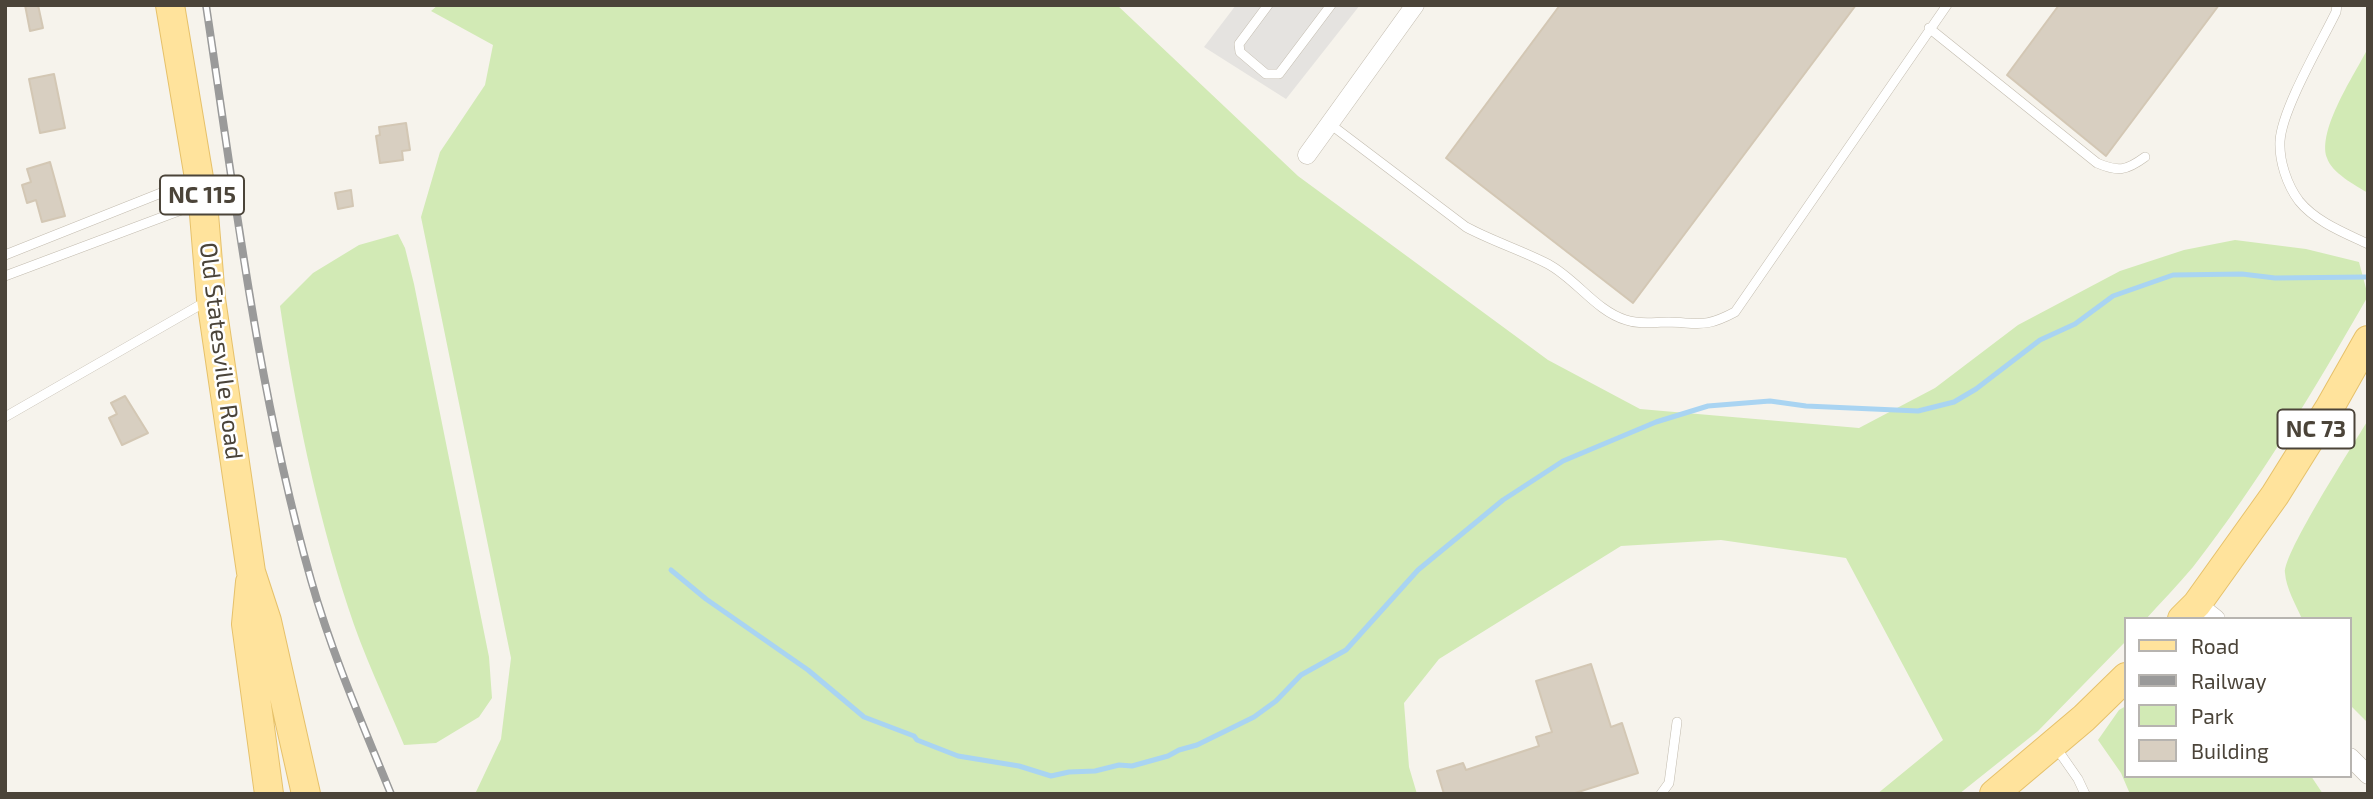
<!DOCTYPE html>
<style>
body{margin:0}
#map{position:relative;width:2373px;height:799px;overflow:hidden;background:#f6f3ec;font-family:"Exo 2",sans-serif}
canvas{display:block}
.frame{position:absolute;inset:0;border:7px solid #4b4439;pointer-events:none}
.legend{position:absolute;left:2124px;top:617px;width:228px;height:161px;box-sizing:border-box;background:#fff;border:2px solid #b7b4b0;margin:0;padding:9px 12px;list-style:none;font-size:21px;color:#4b4439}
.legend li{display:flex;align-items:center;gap:14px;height:35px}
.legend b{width:35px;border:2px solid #b7b4b0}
</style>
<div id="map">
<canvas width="2373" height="799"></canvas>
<div class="frame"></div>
<ul class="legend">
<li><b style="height:9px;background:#ffe39c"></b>Road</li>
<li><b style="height:9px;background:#9a9a9a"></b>Railway</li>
<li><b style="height:19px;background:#d2eab5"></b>Park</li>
<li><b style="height:19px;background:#d8cfc1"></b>Building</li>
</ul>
</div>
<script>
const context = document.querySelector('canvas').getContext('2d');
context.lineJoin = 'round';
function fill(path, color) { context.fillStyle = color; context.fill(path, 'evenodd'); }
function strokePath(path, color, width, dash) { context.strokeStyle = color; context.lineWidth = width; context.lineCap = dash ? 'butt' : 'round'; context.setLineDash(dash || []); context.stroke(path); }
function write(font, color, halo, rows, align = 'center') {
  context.font = font + ' "Exo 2",sans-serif'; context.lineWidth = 5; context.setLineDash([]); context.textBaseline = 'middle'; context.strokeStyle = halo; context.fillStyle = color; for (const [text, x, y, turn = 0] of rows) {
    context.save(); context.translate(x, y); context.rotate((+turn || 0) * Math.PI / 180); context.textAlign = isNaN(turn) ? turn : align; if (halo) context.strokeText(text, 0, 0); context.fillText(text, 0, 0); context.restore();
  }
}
fill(new Path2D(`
 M438 5H1117L1298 176 1548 360 1640 409 1859 428 1935 388 2018 325 2120 271 2184 250 2235 240 2306 249 2359 262 2368 296C2315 389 2259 482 2193 567 2178 585 2161 602 2146 619H2126V641L2038 731 1959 794H1877L1943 740 1846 558 1721 540 1621 546 1439 659 1404 703 1409 767 1417 794H475L501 739 511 658 421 217 440 152 485 85 493 45 431 11Z
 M2368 48V193C2356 186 2331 172 2327 158 2317 130 2355 74 2368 48Z
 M398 234 405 248 414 284 489 657 492 698 479 717 436 743 404 745C385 699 363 654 348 607 316 509 295 407 280 306L313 273 359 245Z
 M2368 420V723L2350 705V619H2302C2296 605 2286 588 2285 573 2283 553 2354 444 2368 420Z
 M2126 706V776H2311L2323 794H2130L2121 773 2098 740 2119 710Z`), '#d2eab5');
fill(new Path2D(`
 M1236 5H1360L1286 99 1204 47Z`), '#e5e3e0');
strokePath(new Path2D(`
 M671 570 706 599 808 670 864 717 914 736 917 740 958 756 1019 766 1051 776 1069 772 1095 771 1119 765 1132 766 1168 756 1179 750 1197 745 1254 717 1276 701 1301 675 1346 650 1418 570 1503 500 1563 461 1656 422 1708 406 1770 401 1806 406 1918 411 1954 402 1976 389 2040 340 2075 324 2113 296 2173 275 2242 274 2275 278 2366 277`), '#a9d4f2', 5);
const building = new Path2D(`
 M25 5H38L43 28 30 31Z
 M1560 5H1856L1633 303 1446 158Z
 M2059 5H2219L2106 156 2007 75Z
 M54 74 65 128 40 133 29 79Z
 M406 123 410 150 402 151 403 160 380 163 376 136 380 135 379 127Z
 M50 162 65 216 42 222 36 200 27 203 22 185 31 182 27 169Z
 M351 190 353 206 338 209 335 193Z
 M125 396 148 433 122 445 109 418 117 414 111 403Z
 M1591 664 1611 727 1622 723 1638 773 1572 794H1444L1437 771 1463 763 1466 770 1539 746 1536 737 1552 732 1536 681Z`);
fill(building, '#d8cfc1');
strokePath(building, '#d3c7b4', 2);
const service = new Path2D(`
 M1268 5 1239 44 1240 52 1266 74H1279L1331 5
 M2337 5 2336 12C2321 43 2282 109 2280 141 2279 161 2287 185 2299 201 2316 222 2345 233 2368 244
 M1929 28 2097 163C2118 172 2126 171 2145 157
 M1330 124 1466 227C1492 241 1521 250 1548 264 1576 279 1596 311 1626 320 1640 325 1654 322 1669 322 1700 323 1705 328 1735 312L1947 5
 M5 255 166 191 197 183
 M5 276 200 203
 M5 417 207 301
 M2055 746 2078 779 2085 794
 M1661 794 1669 783 1677 722`);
const minor = new Path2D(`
 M1307 155 1415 5
 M2197 604 2216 619
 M2350 757 2368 775`);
const primary = new Path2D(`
 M170 5 203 202 211 299 251 572 267 621 306 794
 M250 582 246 624 269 794
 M2182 619 2197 604 2275 495 2330 407 2368 340
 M1994 794 2084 718 2126 677`);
strokePath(service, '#c2bbae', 10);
strokePath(minor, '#c2bbae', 19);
strokePath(primary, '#e6c16a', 30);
strokePath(service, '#fff', 9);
strokePath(minor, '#fff', 18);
strokePath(primary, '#ffe39c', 28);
const rail = new Path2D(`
 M206 5C235 198 258 392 311 580 332 654 362 723 391 794`);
strokePath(rail, '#9a9a9a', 8);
strokePath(rail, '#fff', 5, [16]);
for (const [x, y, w] of [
 [202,195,84],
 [2316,429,77]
]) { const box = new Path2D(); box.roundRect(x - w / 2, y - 19.5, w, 39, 5); context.fillStyle = '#fff'; context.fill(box); strokePath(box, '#4b4439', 2); }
write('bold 23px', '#4b4439', null, [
 ["NC 115",202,195],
 ["NC 73",2316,429]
]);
write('24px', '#4b4439', '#fff', [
 ["Old Statesville Road",221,351,83]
]);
</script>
